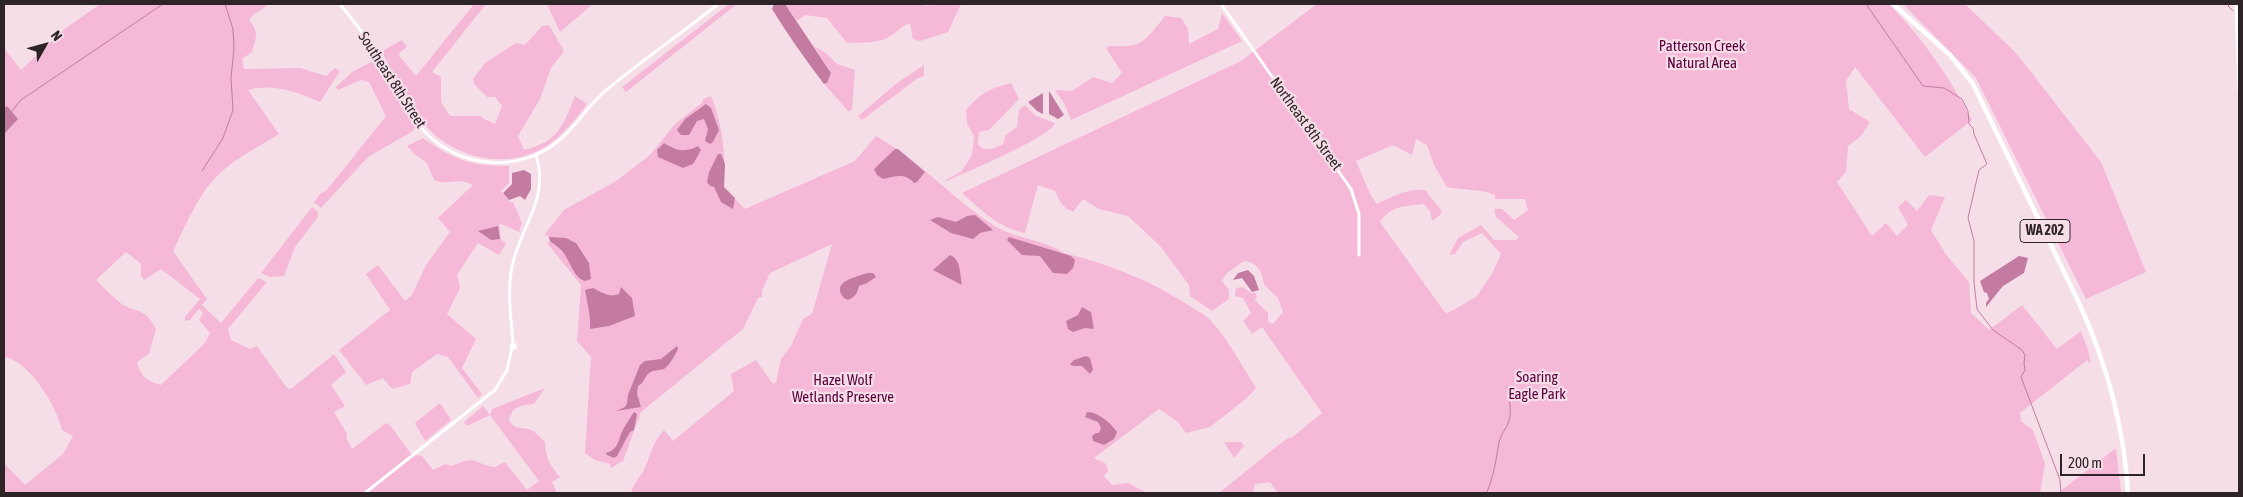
<!DOCTYPE html>
<style>
body{margin:0}
#map{position:relative;width:2243px;height:497px;overflow:hidden;background:#f6dee9;font-family:"Asap Condensed",sans-serif}
canvas{display:block}
.frame{position:absolute;inset:0;border:5px solid #2d2428;pointer-events:none}
.north{position:absolute;left:20px;top:20px;width:50px;height:50px;-webkit-text-stroke:4px #f6dee9;paint-order:stroke;rotate:52deg;font-size:14px;font-weight:700;line-height:20px;text-align:center;color:#2d2428}
.north::after{content:'';display:block;margin:auto;width:18px;height:22px;background:#2d2428;clip-path:polygon(50% 0,100% 100%,50% 72%,0 100%)}
.scale{position:absolute;left:2060px;top:454px;width:85px;height:22px;box-sizing:border-box;border:2px solid #2d2428;border-top:0;padding-left:6px;font-size:15px;line-height:18px;white-space:nowrap;color:#2d2428;-webkit-text-stroke:4px #f6dee9;paint-order:stroke}
</style>
<div id="map">
<canvas width="2243" height="497"></canvas>
<div class="frame"></div>
<div class="north">N</div>
<div class="scale">200 m</div>
</div>
<script>
const context = document.querySelector('canvas').getContext('2d');
context.lineJoin = 'round';
function fill(path, color) { context.fillStyle = color; context.fill(path, 'evenodd'); }
function strokePath(path, color, width, dash) { context.strokeStyle = color; context.lineWidth = width; context.lineCap = dash ? 'butt' : 'round'; context.setLineDash(dash || []); context.stroke(path); }
function write(font, color, halo, rows, align = 'center') {
  context.font = font + ' "Asap Condensed",sans-serif'; context.lineWidth = 4.5; context.setLineDash([]); context.textBaseline = 'middle'; context.strokeStyle = halo; context.fillStyle = color; for (const [text, x, y, turn = 0] of rows) {
    context.save(); context.translate(x, y); context.rotate((+turn || 0) * Math.PI / 180); context.textAlign = isNaN(turn) ? turn : align; if (halo) context.strokeText(text, 0, 0); context.fillText(text, 0, 0); context.restore();
  }
}
fill(new Path2D(`
 M100 4H267C262 12 254 12 249 20 260 33 256 37 252 52L242 59 244 69 300 68 326 76 335 68 340 71 320 102C297 92 273 83 248 90L279 134C259 147 235 158 218 175 197 196 186 225 173 251L207 299 202 305 221 323 258 278 267 282 228 329 231 340 250 349 257 346 287 388 291 389 334 354 346 372 331 385 345 406 334 412 347 434 346 437 352 449 386 423 390 425 411 454 422 456 433 470 445 464 452 466C478 454 473 464 495 467L505 462 527 490 539 481 490 415 467 426 464 422 483 406 490 415 492 409 545 388 534 404C522 405 512 406 509 420 515 430 519 427 529 429 535 431 541 438 545 442 545 456 550 466 560 477L552 482 557 493H5L4 463 25 485 63 454 73 436 62 430C57 407 29 360 4 357V48L21 70 66 28ZM126 252 141 264V276L144 280 161 269 200 299 185 317V321L190 320 199 309 203 313 199 320 210 333 205 343 161 385C148 382 140 376 137 362L149 354 156 329C144 305 134 314 119 302 111 295 103 287 96 280Z
 M474 4H486L432 72 441 77V102L450 116H481L482 118 495 124 502 106 495 97H487L475 85 473 79 485 63 516 43 525 45 542 26 549 25 564 51 551 68 540 99 518 136 524 150C558 142 563 126 575 96L587 104C577 118 565 132 551 143 513 171 457 161 426 126 408 106 397 78 383 54L384 50 402 40 407 47 398 54 416 76Z
 M547 4H593L560 32Z
 M729 4H737L626 92 622 87Z
 M785 4H922L924 6 935 4H961L948 32 920 41 913 39 910 23C900 26 895 35 887 38 874 44 860 42 847 43L827 18 805 15 797 21Z
 M1317 4H1889C1923 38 1949 77 1972 120L1925 157 1855 67 1846 81 1849 109 1870 122 1861 136 1848 146 1846 172 1837 182 1872 236 1886 223 1897 236 1908 225 1898 207 1906 200 1917 211 1929 195 1945 197 1931 230 1947 256 1969 282 1971 313 1989 330 2022 305 2057 349 2081 331 2088 350 2091 364 2087 360 2020 413 2021 421 2033 430 2045 464 2040 493H1278L1270 482 1255 484 1253 493H1219L1281 443 1290 437 1291 438 1322 413 1262 327 1252 334 1243 321 1251 313 1243 298 1235 296 1236 288 1243 287 1251 293H1255L1257 297 1255 300 1268 313V322L1273 324 1283 312 1278 298 1264 285C1263 272 1257 262 1244 261L1227 273 1222 281 1229 290V299L1212 311 1190 296 1189 285 1161 247 1142 229 1128 216 1099 209 1083 199 1073 212C1063 208 1059 201 1055 191L1038 185 1025 233C999 228 981 210 962 193L1241 61ZM1416 139 1427 145 1434 165 1447 187C1462 190 1483 189 1495 195V199H1525L1528 210 1514 220 1502 209H1494L1496 217 1519 237 1516 240H1494L1481 225 1458 238 1449 255 1455 254 1463 242 1482 233 1501 254 1492 274 1476 297 1446 314 1380 222C1391 205 1406 206 1424 204L1430 211 1432 221 1440 215 1442 211 1425 190C1409 188 1391 197 1377 204L1371 196 1356 161 1393 145 1412 155Z
 M1903 4H1965L2017 54 2101 162 2146 272 2086 299 1976 78Z
 M1222 13 1242 41 1071 120 1064 103 1055 90 1072 91 1093 77 1112 83 1122 73 1106 48 1109 46C1143 48 1144 42 1165 16L1181 18 1188 29 1189 44 1218 29Z
 M814 46 826 53 837 64 855 70 852 110 848 111 825 85 831 73Z
 M377 59 415 127 413 131 368 157 321 208 314 202 321 193 326 191 386 116 369 82 361 80 338 90 336 87 352 72Z
 M924 65V76L918 78 862 120 858 116 897 83Z
 M1011 83 1019 99 989 130 979 132 978 144 983 149H992L1003 144 1006 135 1017 127 1019 110 1025 105 1036 116 1055 123C1049 138 966 172 947 181L945 180 961 172 972 155 974 137 967 123 966 110C982 92 989 89 1011 83Z
 M711 96C723 125 726 158 724 188L745 209 855 161 876 136C919 160 952 198 993 225 1015 239 1043 239 1064 253 1108 264 1147 279 1185 303 1192 308 1201 312 1208 318 1226 335 1242 366 1256 388L1247 398 1210 427 1186 433 1178 422 1159 409 1094 458C1101 463 1107 460 1108 471L1104 476 1112 485 1128 483 1147 493H631C634 482 642 476 646 465 652 452 653 441 664 430L673 441 734 391 731 374 756 360 773 384 776 382 781 359 791 346 803 319 812 314 832 244 770 273 762 291V297L758 298 743 329 641 412 623 461 611 468 610 464 595 460 585 453 591 357 577 341 581 285 547 243 550 241 549 237 545 234 564 210 616 181 650 155 675 124 703 102V99Z
 M423 138C454 160 470 166 509 166V183L501 191 510 202H513L522 223 519 232 499 223 501 239 506 244 499 255 478 243 457 275 460 288 447 314 476 339 462 368 482 394 478 398 448 357 437 354 412 372 410 384 392 389 383 378 366 385 339 350 390 310 366 274 378 265 405 301 412 295 426 265 450 232 438 218 473 185C455 176 450 187 434 180L427 163 417 156 407 146Z
 M312 207 318 212V217L295 247 284 276 270 277 261 273Z
 M440 403 451 420 425 441 415 423Z
 M1224 442H1241L1244 446 1234 458Z
 M2116 448 2121 493H2058Z`), '#f5b8d7');
fill(new Path2D(`
 M774 4H785L831 73 827 83 824 84C805 59 788 35 772 9Z
 M1049 91 1064 115 1058 119 1049 114Z
 M1043 93V114L1037 111 1028 102Z
 M706 104 711 108 719 130 713 142 710 144 705 141 708 129 704 119 697 121 689 135H681L677 130 685 119Z
 M7 106 18 119 4 134V109Z
 M664 143C677 151 685 153 698 146L701 150 693 164 683 168 658 157 657 150Z
 M895 149H898L925 172 917 182 914 183C904 172 895 177 883 179L877 175 874 169Z
 M718 154H721L725 164 724 187 735 198 733 209 721 202 714 187 710 186 707 182 709 172Z
 M524 170 531 174V189L525 200 520 196 509 200 503 193 512 184V173Z
 M975 215 993 230 980 233 973 239 951 233 930 220 938 217 956 222 967 216Z
 M498 226 500 239 491 240 478 231Z
 M549 237 566 238 576 243 589 263 591 279 585 281C574 278 570 261 563 252 559 247 555 245 550 241Z
 M1009 237 1071 256 1075 260 1073 268 1067 274 1053 273 1040 256 1022 255 1007 240Z
 M950 255C961 259 960 275 962 285L933 270Z
 M2019 256 2028 258 2024 273 2003 286 1986 307V303L1989 299 1987 293 1984 292 1980 281Z
 M1248 270 1254 276 1259 290 1252 292 1242 278 1233 280 1238 273Z
 M867 273H873L876 277 867 283 859 286C857 294 855 297 848 300L844 298C829 281 858 277 867 273Z
 M621 287 632 298 635 316 609 326 590 329C591 315 587 303 585 290L593 288C602 292 608 298 619 294Z
 M1082 307 1091 312 1094 329 1085 328 1073 332 1068 329 1066 321 1078 315Z
 M677 346 678 349C675 355 670 365 664 369 658 371 653 369 648 374 644 378 644 383 638 386L637 394 641 407 616 411 625 407 627 403 628 395 640 365 645 361 661 359Z
 M1086 356 1090 358 1093 370 1090 374 1082 366H1073L1070 364 1074 360Z
 M634 412 637 414 634 430 630 432 617 456 614 458 607 455 606 453C616 450 618 444 621 434 622 431 631 416 634 412Z
 M1087 412C1098 412 1111 423 1117 432L1114 439 1104 445 1093 441 1092 436 1096 433H1099L1101 428 1098 422 1085 417Z`), '#c37ba1');
strokePath(new Path2D(`
 M1866 4 1923 86 1944 88 1962 99 1968 111 1969 124 1973 128 1974 134 1987 164 1979 170 1968 218 1974 241V282L1977 309 1993 330 2022 350 2025 355 2024 363 2025 370 2021 377 2060 480 2061 493
 M2229 4 2228 6 2233 11
 M12 111 21 100 163 4
 M202 171 223 138 233 110 231 78 234 48 233 29 225 4
 M1487 492C1494 475 1496 460 1499 442 1501 434 1506 429 1509 421 1512 412 1509 396 1507 387`), '#c37ba1', 1);
strokePath(new Path2D(`
 M340 4C355 23 370 41 383 62 397 85 407 114 426 133 460 168 519 173 557 142 575 128 587 107 604 92 641 61 681 34 718 4
 M1221 4 1351 189 1359 214V255
 M2236 4 2239 90
 M513 343C511 317 507 292 512 266 521 225 550 199 536 155
 M512 344 515 345V348L511 347Z
 M365 493 495 390 507 370 512 348`), '#fff', 3);
strokePath(new Path2D(`
 M1893 4 1950 55 1973 84 2079 303C2107 364 2124 426 2128 493`), '#fff', 4.5);
for (const [x, y, w] of [
 [2045,231,50]
]) { const box = new Path2D(); box.roundRect(x - w / 2, y - 11.5, w, 23, 4); context.fillStyle = '#f6dee9'; context.fill(box); strokePath(box, '#2d2428', 1); }
write('bold 14px', '#2d2428', null, [
 ["WA 202",2045,231]
]);
write('15px', '#58003a', '#f6dee9', [
 ["Patterson Creek",1702,46],
 ["Natural Area",1702,63],
 ["Soaring",1537,377],
 ["Eagle Park",1537,394],
 ["Hazel Wolf",843,380],
 ["Wetlands Preserve",843,397]
]);
write('15px', '#2d2428', '#f6dee9', [
 ["Southeast 8th Street",392,80,57],
 ["Northeast 8th Street",1306,124,54]
]);
</script>
